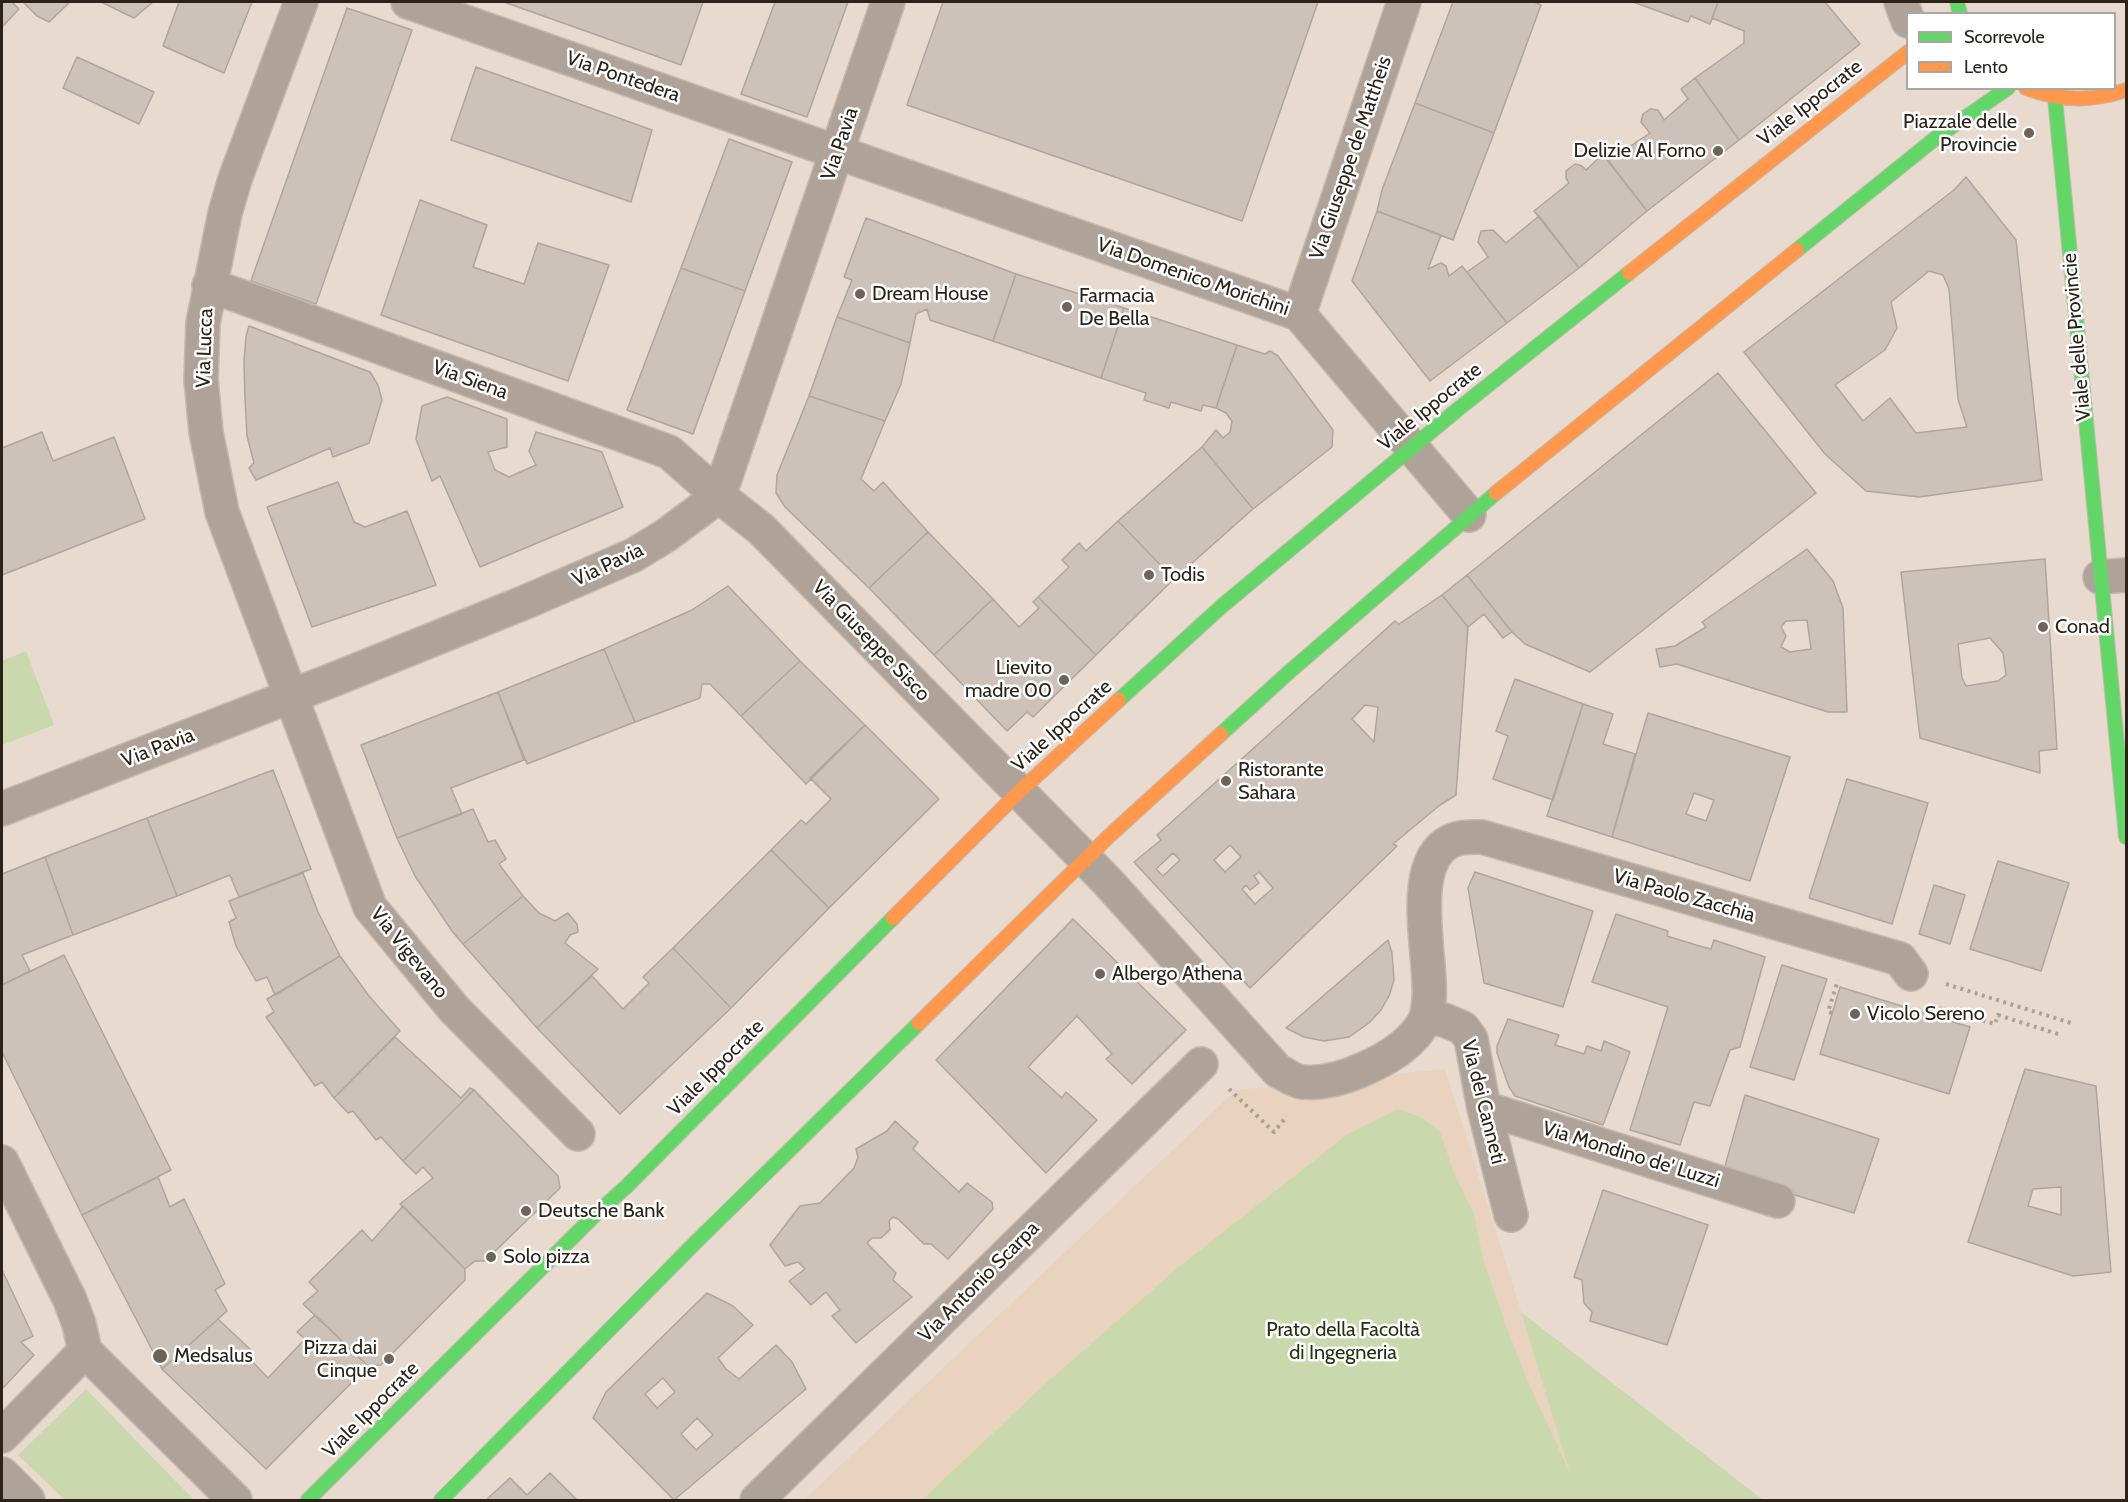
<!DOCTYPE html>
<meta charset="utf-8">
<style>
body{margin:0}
#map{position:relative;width:2128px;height:1502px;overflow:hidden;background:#e8dace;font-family:Cabin,sans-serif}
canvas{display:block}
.frame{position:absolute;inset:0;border:3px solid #2b231a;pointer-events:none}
.legend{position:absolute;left:1906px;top:12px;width:210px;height:78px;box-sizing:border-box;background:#fff;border:2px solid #aaa7a3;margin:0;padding:8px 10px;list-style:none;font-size:18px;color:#2b231a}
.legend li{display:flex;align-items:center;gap:12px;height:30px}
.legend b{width:30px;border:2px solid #aaa7a3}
</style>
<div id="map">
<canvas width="2128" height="1502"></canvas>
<div class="frame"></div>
<ul class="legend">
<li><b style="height:8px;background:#63d668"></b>Scorrevole</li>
<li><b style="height:8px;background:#ff974d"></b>Lento</li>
</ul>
</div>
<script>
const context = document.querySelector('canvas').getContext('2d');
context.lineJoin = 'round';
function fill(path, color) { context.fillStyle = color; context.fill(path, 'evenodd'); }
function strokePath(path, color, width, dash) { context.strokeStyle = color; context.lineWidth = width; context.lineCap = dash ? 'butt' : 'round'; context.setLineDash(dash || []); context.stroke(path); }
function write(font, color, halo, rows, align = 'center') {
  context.font = font + ' Cabin,sans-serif'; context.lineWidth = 5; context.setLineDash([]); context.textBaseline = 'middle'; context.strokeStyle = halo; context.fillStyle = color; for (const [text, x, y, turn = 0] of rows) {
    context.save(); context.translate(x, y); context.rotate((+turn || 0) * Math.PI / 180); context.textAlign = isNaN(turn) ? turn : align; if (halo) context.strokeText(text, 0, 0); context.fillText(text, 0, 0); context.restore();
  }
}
fill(new Path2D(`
 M1445 1069 1580 1500H804L1236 1090Z`), '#e9d3be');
fill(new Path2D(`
 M26 651 54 725 2 745V661Z
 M1398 1109 1421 1117 1440 1132 1454 1173 1474 1214 1483 1259 1505 1323 1525 1375 1570 1473 1521 1312 1763 1500H922L1043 1386 1180 1266 1348 1134Z
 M86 1389 194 1500H65L18 1455Z`), '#cad8ae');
const building = new Path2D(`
 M2 2H12L19 9 2 27Z
 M23 2H70L49 22 37 16Z
 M101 2H153L134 18Z
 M179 2H252L224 73 163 46Z
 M504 2H703L681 65Z
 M775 2H848L807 117 741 94Z
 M943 2H1318L1242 221 907 105Z
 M1453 2H1534L1541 5 1494 133 1415 103Z
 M1633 2H1718L1710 24 1691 16 1688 22Z
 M1718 2H1825L1860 44 1739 140 1695 78 1744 43V31L1712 18Z
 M347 8 412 30 316 304 251 281Z
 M77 57 154 92 139 124 63 88Z
 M476 67 652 130 631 202 451 140Z
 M1695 78 1739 140 1647 211 1608 161 1650 133 1641 122 1643 114 1650 109 1658 110 1664 120 1688 99 1681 89Z
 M1415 103 1494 133 1453 240 1377 211 1382 190Z
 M729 139 792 162 745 291 681 268Z
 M1603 154 1647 211 1579 268 1534 211 1569 183 1566 178V171L1575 164 1582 166 1586 170Z
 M1966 177 2016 240 2042 480 1919 497 1866 491 1825 454 1744 352 1954 190ZM1929 271 1943 275 1949 289 1958 399 1967 427 1916 433 1890 398 1863 421 1835 385 1885 350 1897 328 1891 302Z
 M420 200 487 225 473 267 524 284 538 243 609 265 568 381 381 315Z
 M1377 211 1441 235 1428 269 1441 263 1446 266 1449 276 1462 266 1507 323 1430 381 1352 281Z
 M1539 216 1579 268 1507 323 1467 272 1488 257 1478 242 1481 231 1493 230 1506 243Z
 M866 218 1016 274 993 341 930 320 927 309 916 314 910 343 837 317 852 280 844 277Z
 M681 268 745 291 693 434 627 410Z
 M1016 274 1124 308 1101 378 993 341Z
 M1124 308 1237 345 1216 408 1203 405 1201 411 1171 402 1169 408 1144 400 1146 393 1101 378Z
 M837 317 910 343 901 384 885 421 809 396Z
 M249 326 370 372 378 385 382 400 369 443 333 457 330 448 256 480 249 468 254 463 247 436 245 398 244 361 246 336Z
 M1237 345 1265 354 1270 351 1278 356 1333 430 1332 447 1253 509 1202 447 1216 430 1223 438 1230 432 1232 421 1226 413 1216 408Z
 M1718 373 1816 493 1590 672 1525 644 1512 632 1467 575Z
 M809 396 885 421 861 479 874 491 883 482 928 532 869 588 785 507 776 493 777 475Z
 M447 397 507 419V447L488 452 495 470 509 477 536 465 529 451 536 432 602 452 623 507 480 567 440 476 432 481 416 439 422 406Z
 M42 432 53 461 114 437 145 519 2 575V448Z
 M1202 447 1253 509 1174 579 1118 521Z
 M338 482 354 522 365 527 407 511 436 585 312 627 267 507Z
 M1118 521 1174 579 1096 655 1038 597 1069 567 1062 560 1079 543 1086 551Z
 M928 532 993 599 934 655 869 588Z
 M1807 549 1833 581 1843 608 1847 712H1828L1677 664 1660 667 1656 649 1675 646 1706 627 1702 622ZM1807 620 1811 649 1790 652 1781 647 1786 636 1781 627 1786 621Z
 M2045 559 2057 749 2039 751 2040 773 1920 738 1901 572ZM1990 638 2003 653 2006 675 1998 681 1966 686 1962 678 1958 644Z
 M1467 575 1512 632 1503 638 1484 614 1468 627 1442 595Z
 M728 586 800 661 741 716 710 684H702L700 698 635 722 604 649 692 610Z
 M1442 595 1468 627 1456 795 1440 805 1393 844 1397 846 1250 988 1134 862 1161 840 1157 835 1395 621 1399 624ZM1365 705 1378 707 1374 742 1352 719ZM1230 845 1241 857 1225 872 1214 860ZM1173 853 1180 860 1163 876 1156 869ZM1259 872 1273 888 1255 904 1242 889 1246 885 1250 890 1259 883 1254 876Z
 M1038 597 1096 655 1033 717 1027 712 1007 731 934 655 993 599 1019 627 1039 608 1033 602Z
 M604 649 635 722 527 764 498 692Z
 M800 661 865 725 806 784 741 716Z
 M1515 679 1583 704 1553 800 1493 779 1508 736 1496 731Z
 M498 692 524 760 451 788 462 814 397 838 361 745Z
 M1583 704 1613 714 1603 744 1635 754 1612 837 1547 816Z
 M1648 713 1790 757 1750 881 1612 837ZM1694 793 1714 800 1706 821 1686 814Z
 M865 725 939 799 829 908 771 850 801 820 806 824 831 799 810 778Z
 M273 770 311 869 239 897 230 875 177 896 147 818Z
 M1847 779 1928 803 1892 924 1809 898Z
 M473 809 488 842 495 840 506 859 499 864 523 896 463 944 452 931 415 876 397 838Z
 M147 818 177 896 73 935 45 857Z
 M771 850 829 908 731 1008 673 948Z
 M45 857 73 935 22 955 30 971 2 985V874Z
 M1998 861 2069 883 2041 971 1970 949Z
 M1475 872 1593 911 1563 1007 1484 983 1468 888Z
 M303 873 318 912 340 956 275 995 267 977 256 981 236 946 229 922 236 918 229 901Z
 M1934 885 1965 895 1950 944 1919 934Z
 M523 896 539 913 555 921 568 913 577 924 578 932 570 935 565 943 598 969 537 1028 463 944Z
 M1616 914 1668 931 1667 936 1696 945 1711 949 1714 940 1765 957 1740 1047 1730 1050 1710 1106 1694 1102 1680 1145 1630 1130 1668 1007 1592 982Z
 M1073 919 1186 1030 1132 1084 1106 1059 1112 1054 1077 1016 1028 1067 1062 1098 1066 1092 1097 1120 1046 1173 936 1060Z
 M1388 940 1392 953 1394 980 1389 996 1381 1010 1369 1023 1349 1037 1324 1041 1304 1037 1286 1028Z
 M673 948 731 1008 620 1114 537 1028 592 976 623 1009 649 983 643 977Z
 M64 955 171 1170 82 1215 2 1052V985Z
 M340 956 369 996 400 1031 334 1098 322 1082 315 1086 266 1017 274 1012 267 999Z
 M1782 965 1827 979 1794 1080 1750 1067Z
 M1840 987 1970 1027 1949 1094 1820 1054Z
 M1508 1019 1559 1035 1555 1045 1584 1054 1587 1046 1601 1051 1604 1041 1630 1052 1603 1125 1515 1096 1509 1087 1497 1053V1046Z
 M395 1037 461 1098 470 1088 474 1090 403 1161 381 1137 376 1140 353 1111 348 1113 334 1098Z
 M2025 1069 2096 1086 2111 1272 2073 1276 1968 1242ZM2061 1187V1215L2028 1206 2033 1189Z
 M474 1090 558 1176 560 1188 485 1261H475L465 1269 400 1204 433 1178 423 1167 416 1174 403 1161Z
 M1745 1095 1879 1139 1854 1213 1723 1173Z
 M895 1121 918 1142 913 1149 959 1192 967 1183 992 1202 993 1209 948 1259 931 1244H924L898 1219 893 1217 889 1221 890 1230 881 1238H872L867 1243 896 1273 893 1280 912 1297 856 1343 832 1316 840 1310 826 1292 811 1305 789 1281 805 1269 798 1262 785 1266 770 1245 800 1206 820 1203 854 1168 858 1157 856 1149 887 1131Z
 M158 1177 170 1207 184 1199 225 1284 215 1290 227 1311 162 1369 82 1215Z
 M1603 1190 1708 1225 1667 1345 1590 1321 1592 1312 1584 1303 1582 1280 1574 1277Z
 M403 1206 465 1269V1280L381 1365 368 1366 303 1304 318 1291 309 1282 362 1230 372 1241Z
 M2 1270 33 1336 21 1342 34 1355 2 1389Z
 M707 1293 733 1306 753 1325 718 1358 726 1369 739 1379 776 1345 792 1362 806 1389 674 1500 593 1418 606 1392ZM663 1378 675 1392 657 1408 645 1394ZM697 1418 713 1435 696 1450 681 1434Z
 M315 1315 368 1366 266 1469 162 1369 218 1319 253 1352 248 1357 268 1378 305 1339 297 1332Z
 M550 1473 577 1500H486L510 1478 527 1495Z`);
fill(building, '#cdc2b9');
strokePath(building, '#afa59b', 1.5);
const street = new Path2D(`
 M301 2 235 179 225 213 203 323 201 380 206 432 222 512 370 907 454 1009 578 1134
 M408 2 1299 314 1469 515
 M1901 2 1908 21
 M209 285 669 452 719 496 761 529 1107 881 1278 1071C1285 1074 1294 1081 1302 1082 1322 1084 1346 1077 1364 1069 1389 1058 1414 1043 1426 1018 1428 1013 1428 1005 1429 1000 1433 960 1405 863 1451 841 1461 836 1471 837 1482 837L1900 959 1911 974
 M1299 314 1404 2
 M2100 577 2126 575
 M2 809 335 679 528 601 634 555 665 536 719 496 888 2
 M1427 1017 1444 1020 1463 1028 1471 1039 1484 1108 1511 1215
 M1484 1108 1778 1201
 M2 1162 70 1300 79 1324 85 1351
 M85 1351 235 1500
 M2 1436 85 1351
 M2 1474 28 1500
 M757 1500 1201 1064`);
const fast = new Path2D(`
 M1957 2 1960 14
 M2055 98 2126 837
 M1797 250 1937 137 2008 88
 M1119 700 1222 606 1457 410 1629 273
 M1221 734 1288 673 1496 493
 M308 1500 595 1215 627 1186 893 918
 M441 1500 695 1243 919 1023`);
const slow = new Path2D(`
 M2026 88C2060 101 2091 102 2126 90
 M1629 273 1908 52
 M1496 493 1797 250
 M893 918 1020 791 1119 700
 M919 1023 1108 837 1221 734`);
strokePath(street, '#c4b9af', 36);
strokePath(fast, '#c4b9af', 16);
strokePath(slow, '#c4b9af', 16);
strokePath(new Path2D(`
 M1946 984 2071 1023
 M1932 1006 1995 1024 1998 1015 2061 1035
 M1832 1013 1828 1012 1838 980
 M1229 1089 1274 1132 1287 1116`), '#aca098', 4, [3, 4.5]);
strokePath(street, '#afa299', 33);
strokePath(fast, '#63d668', 14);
strokePath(slow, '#ff974d', 14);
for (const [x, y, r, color] of [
 [2029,133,6,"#6d6359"],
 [1718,151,6,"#6d6359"],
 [860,294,6,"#6d6359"],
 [1067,307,6,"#6d6359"],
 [1149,575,6,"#6d6359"],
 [2043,627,6,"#6d6359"],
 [1064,680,6,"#6d6359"],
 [1226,781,6,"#6d6359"],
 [1100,974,6,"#6d6359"],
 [1855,1014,6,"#6d6359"],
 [526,1211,6,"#6d6359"],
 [491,1257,6,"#6d6359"],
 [160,1356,8,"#6d6359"],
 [389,1359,6,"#6d6359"]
]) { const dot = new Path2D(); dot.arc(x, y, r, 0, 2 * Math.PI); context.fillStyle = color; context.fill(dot); strokePath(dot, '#fff', 2); }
write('20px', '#2b231a', '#fff', [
 ["Via Pontedera",623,77,19],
 ["Viale Ippocrate",1810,103,-38],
 ["Via Pavia",840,144,-71],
 ["Via Giuseppe de Mattheis",1351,158,-71],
 ["Via Domenico Morichini",1193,277,19],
 ["Viale delle Provincie",2077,337,-95],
 ["Via Lucca",205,348,-88],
 ["Via Siena",470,380,20],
 ["Viale Ippocrate",1430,407,-39],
 ["Via Pavia",608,565,-25],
 ["Via Giuseppe Sisco",871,641,46],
 ["Viale Ippocrate",1062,726,-42],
 ["Via Pavia",158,748,-21],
 ["Via Paolo Zacchia",1684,896,16],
 ["Via Vigevano",409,953,51],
 ["Viale Ippocrate",716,1068,-45],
 ["Via dei Canneti",1483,1102,76],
 ["Via Mondino de' Luzzi",1631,1155,17],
 ["Via Antonio Scarpa",979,1282,-45],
 ["Viale Ippocrate",371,1410,-45]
]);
write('20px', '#2b231a', '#fff', [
 ["Piazzale delle",2017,122,"right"],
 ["Provincie",2017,145,"right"],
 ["Delizie Al Forno",1706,151,"right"],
 ["Dream House",872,294],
 ["Farmacia",1079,296],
 ["De Bella",1079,319],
 ["Todis",1161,575],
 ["Conad",2055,627],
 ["Lievito",1052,668,"right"],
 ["madre 00",1052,691,"right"],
 ["Ristorante",1238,770],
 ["Sahara",1238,793],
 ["Albergo Athena",1112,974],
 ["Vicolo Sereno",1867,1014],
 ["Deutsche Bank",538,1211],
 ["Solo pizza",503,1257],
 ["Pizza dai",377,1348,"right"],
 ["Cinque",377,1371,"right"],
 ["Medsalus",174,1356]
], 'left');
write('20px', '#223310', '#fff', [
 ["Prato della Facoltà",1343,1330],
 ["di Ingegneria",1343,1353]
]);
</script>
